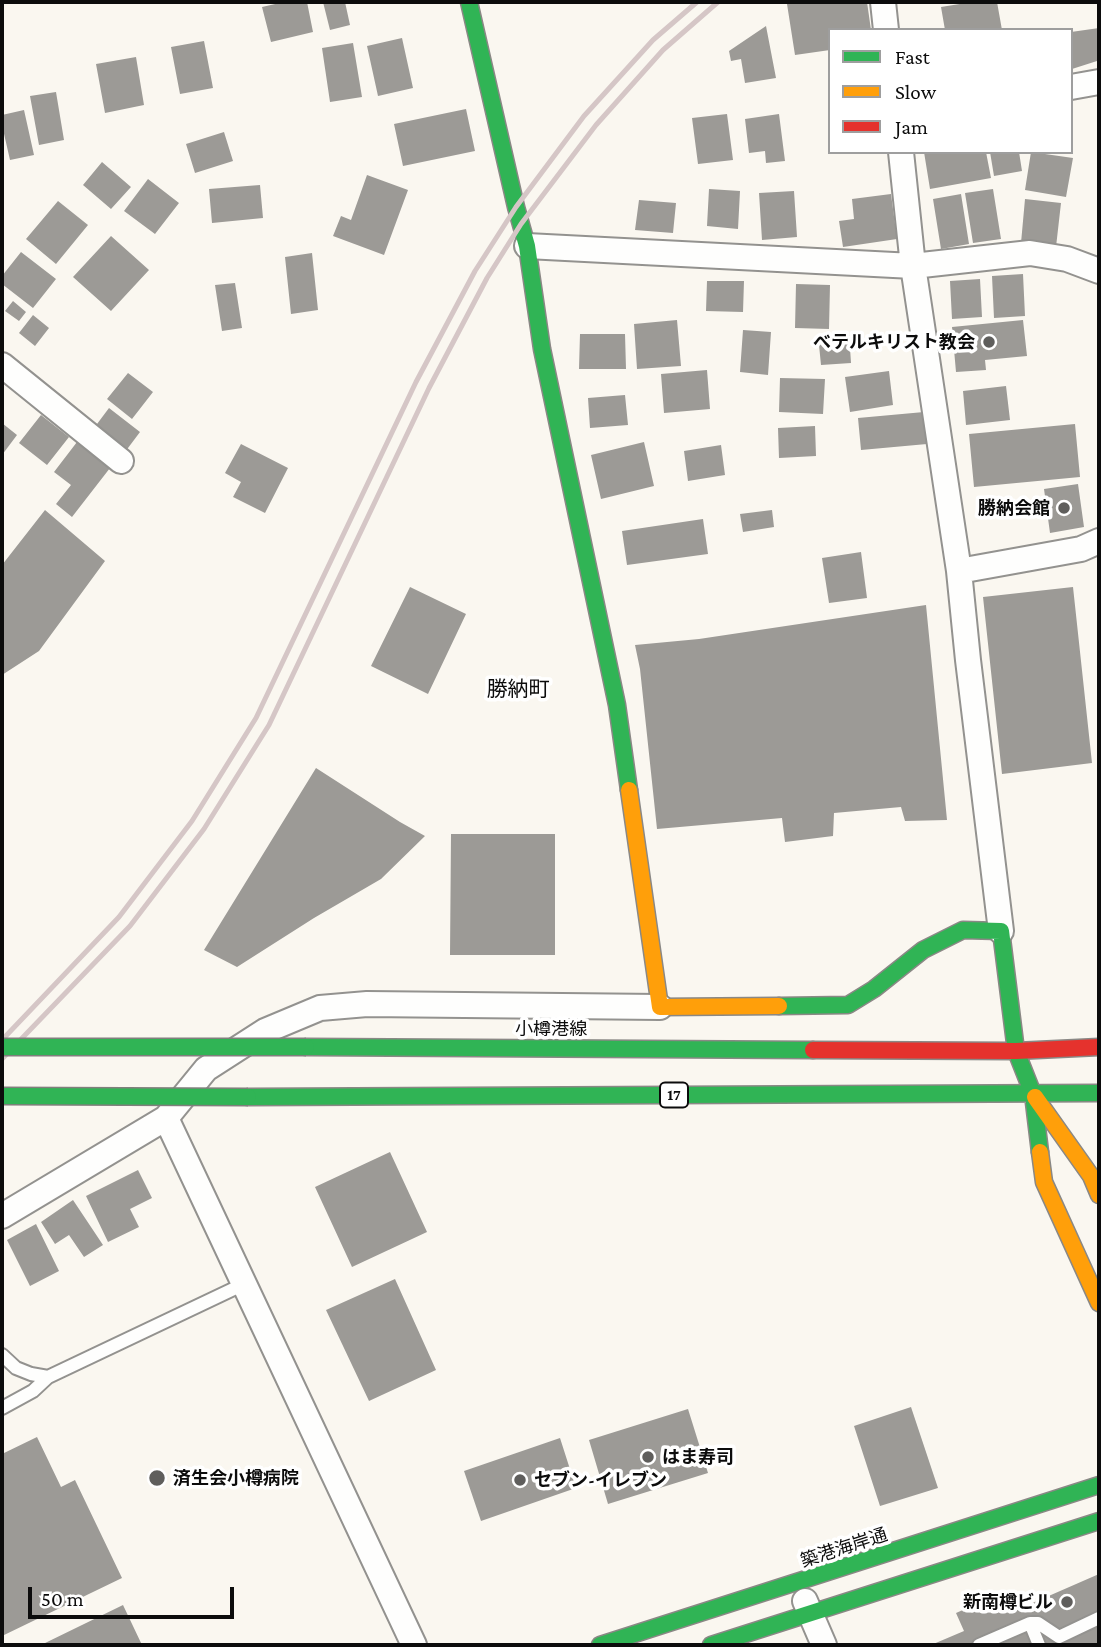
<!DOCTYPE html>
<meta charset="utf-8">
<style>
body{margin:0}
#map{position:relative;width:1101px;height:1647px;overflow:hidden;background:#faf7f0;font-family:"Crimson Pro",serif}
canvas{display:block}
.frame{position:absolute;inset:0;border:4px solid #0c0c0c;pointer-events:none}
.legend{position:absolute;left:828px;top:28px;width:245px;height:126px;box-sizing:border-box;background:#fff;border:2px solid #9e9e9e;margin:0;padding:9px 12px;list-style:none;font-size:21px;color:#0c0c0c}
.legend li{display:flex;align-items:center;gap:14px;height:35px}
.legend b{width:35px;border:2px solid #9e9e9e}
.scale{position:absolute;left:28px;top:1587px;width:206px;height:32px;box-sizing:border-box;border:4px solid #0c0c0c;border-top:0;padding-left:9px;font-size:21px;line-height:24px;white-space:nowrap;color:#0c0c0c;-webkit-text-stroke:5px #fff;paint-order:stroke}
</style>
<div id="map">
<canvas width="1101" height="1647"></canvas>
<div class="frame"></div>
<ul class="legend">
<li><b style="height:9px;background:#30b455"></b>Fast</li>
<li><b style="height:9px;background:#ff9f0a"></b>Slow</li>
<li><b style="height:9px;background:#e5322d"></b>Jam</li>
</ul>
<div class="scale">50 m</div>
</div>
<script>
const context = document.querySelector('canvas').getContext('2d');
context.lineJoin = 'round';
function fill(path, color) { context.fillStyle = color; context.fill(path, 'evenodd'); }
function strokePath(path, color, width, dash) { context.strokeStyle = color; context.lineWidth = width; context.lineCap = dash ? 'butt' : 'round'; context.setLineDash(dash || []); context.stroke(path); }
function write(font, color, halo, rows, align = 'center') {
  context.font = font + ' "Crimson Pro","Noto Sans JP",serif'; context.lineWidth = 7; context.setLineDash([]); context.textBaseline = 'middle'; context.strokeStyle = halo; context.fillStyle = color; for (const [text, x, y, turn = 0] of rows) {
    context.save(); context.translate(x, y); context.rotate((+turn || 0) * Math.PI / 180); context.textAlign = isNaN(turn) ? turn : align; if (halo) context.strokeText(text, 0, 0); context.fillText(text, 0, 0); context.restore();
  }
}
fill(new Path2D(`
 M284 2H307L313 32 271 42 262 7Z
 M323 2H345L350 25 330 30Z
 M799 2H867L871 30H830V50L795 55 787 4Z
 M972 2H997L1002 30H945L941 7Z
 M766 26 776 78 745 83 741 59 731 61 729 51Z
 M1099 28V47L1097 61 1072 69 1071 32Z
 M402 38 413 88 378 96 367 46Z
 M204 41 213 88 180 94 171 47Z
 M353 43 362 97 330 102 322 48Z
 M136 57 144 105 105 113 96 64Z
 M56 92 64 140 39 145 30 96Z
 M466 109 475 151 403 166 394 124Z
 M24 110 34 155 10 160 2 125V115Z
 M727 114 733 160 698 164 692 118Z
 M779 114 785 161 766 163 765 151 749 153 745 119Z
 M224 132 233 161 195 173 186 144Z
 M924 152H986L991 178 930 189Z
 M990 152H1019L1022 171 994 176Z
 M1031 152 1073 158 1066 197 1025 190Z
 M102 162 131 187 111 209 83 185Z
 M367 175 408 190 384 255 333 236 341 216 351 220Z
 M148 179 179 203 155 234 124 211Z
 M260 185 263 218 212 223 209 189Z
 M709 189 740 191 738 229 707 226Z
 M993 189 1001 239 973 243 965 193Z
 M794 191 797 237 762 240 759 193Z
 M891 194 897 239 843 247 839 221 854 219 852 199Z
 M961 194 969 244 941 249 933 199Z
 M1025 199 1061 203 1056 247 1021 243Z
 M639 200 676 203 673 233 635 230Z
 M58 201 88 225 56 264 26 239Z
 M111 236 149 270 111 311 73 277Z
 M21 252 56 279 33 308 2 284V276Z
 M312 253 318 310 291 314 285 257Z
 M1023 274 1025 316 994 318 992 276Z
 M980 279 982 317 952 319 950 281Z
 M707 281H744L743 312 706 311Z
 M235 283 242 328 222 331 215 285Z
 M796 284 830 285 829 329 795 328Z
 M13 301 26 312 19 321 5 311Z
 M33 315 49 328 35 346 19 333Z
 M677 320 681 366 637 369 634 324Z
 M1023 320 1027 356 985 360 986 370 956 372 952 327Z
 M743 330 771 332 768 375 740 372Z
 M849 333 851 363 821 365 818 335Z
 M580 334H625L626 369H579Z
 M707 370 710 409 664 413 661 374Z
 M889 371 893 405 850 412 845 377Z
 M128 373 153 392 132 419 107 399Z
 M780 378 825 379 823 414 779 412Z
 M1006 386 1010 420 966 425 963 391Z
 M625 395 628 425 590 428 588 398Z
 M109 408 140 432 125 452 94 428Z
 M924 412 927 444 861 450 858 418Z
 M41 415 69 437 47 465 19 443Z
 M2 423 17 435 2 455Z
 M1075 424 1080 477 974 487 969 434Z
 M815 426 816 456 779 458 778 428Z
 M77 442 110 468 72 517 56 504 71 485 54 472Z
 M644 442 654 486 601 499 591 455Z
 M241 444 288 468 265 513 233 497 241 482 225 473Z
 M721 445 725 475 688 481 684 451Z
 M1078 484 1084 527 1050 533 1044 489Z
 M45 510 105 561 39 651 2 675V565Z
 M772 510 774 527 743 532 740 514Z
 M703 519 708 554 627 565 622 531Z
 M861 552 867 598 829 603 822 558Z
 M410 587 466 614 428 694 371 666Z
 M1073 587 1092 763 1002 774 983 597Z
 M926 605 947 820 905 821 901 807 834 813 833 836 785 842 782 818 657 829 640 669 635 645 699 639Z
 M316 768 400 822 425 836 381 879 314 918 237 967 204 950Z
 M451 834H555V955H450Z
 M390 1152 427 1232 352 1267 315 1187Z
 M138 1170 152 1198 130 1209 139 1227 108 1242 86 1196Z
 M73 1200 103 1245 84 1257 69 1235 55 1244 41 1222Z
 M36 1224 59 1271 30 1286 7 1240Z
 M395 1279 436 1370 369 1401 326 1310Z
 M911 1407 938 1488 880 1506 854 1426Z
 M688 1409 708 1473 608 1504 589 1440Z
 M37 1437 61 1487 75 1480 122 1578 2 1636V1454Z
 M560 1438 576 1488 481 1521 464 1471Z
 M1099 1574V1645H931L964 1631 956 1613 1004 1592 1012 1612Z
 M123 1605 142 1645H41Z`), '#9c9a96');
const lane = new Path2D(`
 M2 1355 16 1368 31 1374 48 1377
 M2 1408 33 1391 48 1377 244 1284
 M1030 1623 1039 1645
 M979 1645 1030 1623H1038L1059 1637 1099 1618`);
const street = new Path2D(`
 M883 2 886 30
 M1071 87 1099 82
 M901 152 913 266 959 571 968 660 1001 931
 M527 246 913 266 1030 253 1067 259 1099 271
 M2 365 121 461
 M959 571 1081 549 1099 541
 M166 1118 414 1645
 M2 1216 166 1118 206 1069 265 1031 320 1008 367 1004 660 1007
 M805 1601 824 1645`);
const fast = new Path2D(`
 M469 2 516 207 527 246 542 349 617 705 629 790
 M779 1006 848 1005 874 989 923 950 963 930 1001 931 1016 1051 1033 1094 1040 1152
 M306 1047 813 1050
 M248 1097 1099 1093
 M600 1645 1099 1485
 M711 1645 1099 1521`);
const slow = new Path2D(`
 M629 790 660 1007 779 1006
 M1035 1097 1091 1176 1099 1195
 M1040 1152 1044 1182 1099 1303`);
const jam = new Path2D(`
 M813 1050 1016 1051 1099 1047`);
strokePath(lane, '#93928f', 16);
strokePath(street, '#93928f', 28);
strokePath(fast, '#8a8885', 19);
strokePath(slow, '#8a8885', 19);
strokePath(jam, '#8a8885', 19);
strokePath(lane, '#fefefd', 12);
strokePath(street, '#fefefd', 24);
strokePath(fast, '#30b455', 16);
strokePath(slow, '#ff9f0a', 16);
strokePath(jam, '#e5322d', 16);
strokePath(new Path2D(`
 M2 1040 119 917 192 821 256 718 416 382 475 271 516 207 584 116 653 40 697 2
 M2 1059 130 926 204 829 269 725 429 388 487 278 521 224 596 125 663 50 718 2`), '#d5c6c6', 5);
const fastBridge = new Path2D(`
 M2 1047H306
 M2 1096 248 1097`);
strokePath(fastBridge, '#807f7c', 19, []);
strokePath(fastBridge, '#30b455', 16);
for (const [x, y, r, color] of [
 [989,342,7,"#5f5e5c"],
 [1064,508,7,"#5f5e5c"],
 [648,1457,7,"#5f5e5c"],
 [157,1478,9,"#5f5e5c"],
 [520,1480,7,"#5f5e5c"],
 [1067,1602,7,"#5f5e5c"]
]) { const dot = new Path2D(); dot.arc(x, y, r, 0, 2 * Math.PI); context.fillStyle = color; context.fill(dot); strokePath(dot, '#fff', 2.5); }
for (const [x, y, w] of [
 [674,1095,28]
]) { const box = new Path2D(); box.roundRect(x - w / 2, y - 12.5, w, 25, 5); context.fillStyle = '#fff'; context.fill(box); strokePath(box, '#0c0c0c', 2); }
write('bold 16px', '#0c0c0c', null, [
 ["17",674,1095]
]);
write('bold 18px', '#0c0c0c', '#fff', [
 ["べテルキリスト教会",975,342],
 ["勝納会館",1050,508],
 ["はま寿司",662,1457,"left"],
 ["済生会小樽病院",173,1478,"left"],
 ["セブン-イレブン",534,1480,"left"],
 ["新南樽ビル",1053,1602]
], 'right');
write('18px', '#0c0c0c', '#fff', [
 ["小樽港線",551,1029],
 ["築港海岸通",844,1548,-18]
]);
write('21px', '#0c0c0c', '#fff', [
 ["勝納町",518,690]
]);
</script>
